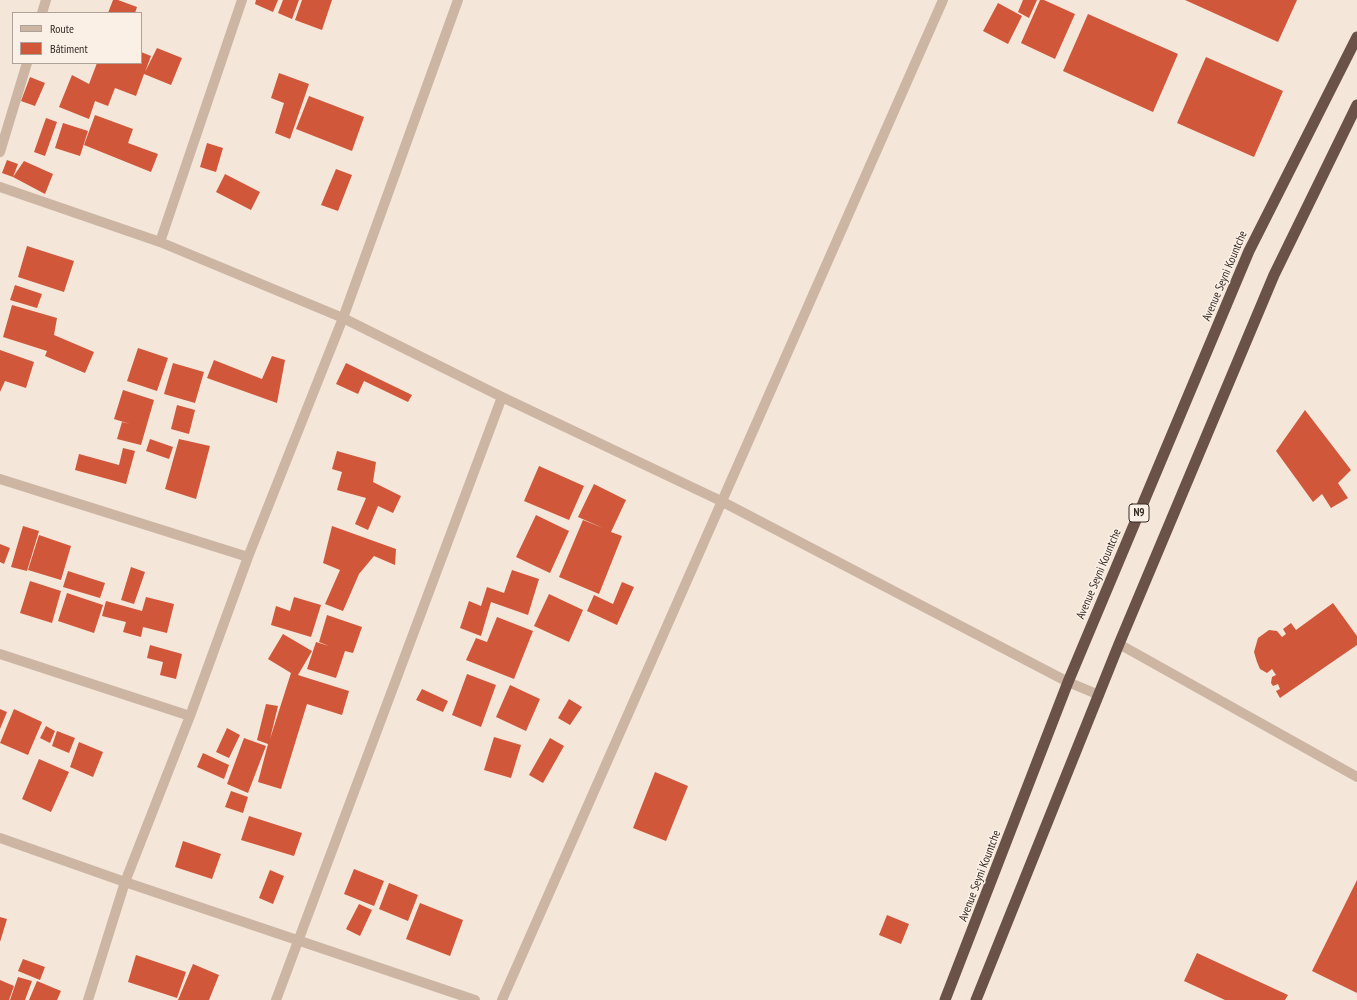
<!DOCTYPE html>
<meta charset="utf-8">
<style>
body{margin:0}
#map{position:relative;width:1357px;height:1000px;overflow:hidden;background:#f4e6d9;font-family:"PT Sans Narrow",sans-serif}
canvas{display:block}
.legend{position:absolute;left:12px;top:12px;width:130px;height:52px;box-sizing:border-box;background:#fbf0e6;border:1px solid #ada199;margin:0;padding:5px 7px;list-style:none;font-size:12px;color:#372b26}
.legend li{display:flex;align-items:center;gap:8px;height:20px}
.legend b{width:20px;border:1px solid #ada199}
</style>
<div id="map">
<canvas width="1357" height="1000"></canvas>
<ul class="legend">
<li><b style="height:5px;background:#cdb5a4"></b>Route</li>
<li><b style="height:11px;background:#d0573a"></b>Bâtiment</li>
</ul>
</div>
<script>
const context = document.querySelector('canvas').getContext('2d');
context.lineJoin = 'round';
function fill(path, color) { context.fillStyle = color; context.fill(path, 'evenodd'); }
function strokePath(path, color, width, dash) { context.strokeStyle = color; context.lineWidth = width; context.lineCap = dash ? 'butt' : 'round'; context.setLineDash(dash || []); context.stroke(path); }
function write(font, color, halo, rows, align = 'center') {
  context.font = font + ' "PT Sans Narrow",sans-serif'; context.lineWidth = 3; context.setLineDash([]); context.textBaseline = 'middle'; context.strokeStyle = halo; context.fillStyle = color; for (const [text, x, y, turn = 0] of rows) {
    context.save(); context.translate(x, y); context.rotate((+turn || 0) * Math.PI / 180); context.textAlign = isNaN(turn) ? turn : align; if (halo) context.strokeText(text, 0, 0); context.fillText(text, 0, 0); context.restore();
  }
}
fill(new Path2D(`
 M113 0H118L137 7 135 13H108Z
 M256 0H278L273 12 255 4Z
 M283 0H299L292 19 278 13Z
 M302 0H332L322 30 295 20Z
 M1023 0H1037L1029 18 1018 12Z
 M1040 0H1044L1075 14 1055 59 1021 43Z
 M1185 0H1297L1278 42Z
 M998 3 1022 16 1008 44 983 31Z
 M1088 14 1178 54 1153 112 1063 71Z
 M157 48 182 58 171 85 144 74 136 96 115 88 108 106 95 101 89 119 59 107 72 75 89 84 97 63H141V52L151 56 145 72Z
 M1206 57 1283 91 1254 157 1177 123Z
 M279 73 309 84 290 139 275 133 284 103 271 98Z
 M30 77 45 83 35 106 21 101Z
 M309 96 364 117 352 151 296 129Z
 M95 115 133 129 128 143 158 154 151 172 84 145Z
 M46 118 57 122 45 156 34 152Z
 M63 123 88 131 80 156 55 148Z
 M207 143 223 148 216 172 200 167Z
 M7 160 18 164 13 177 2 173Z
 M24 161 53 174 45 194 13 177Z
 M336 169 352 175 338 211 321 205Z
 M225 174 260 192 251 210 216 192Z
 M27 246 74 261 64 292 18 277Z
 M15 285 42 294 37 308 10 300Z
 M12 305 57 318 54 335 94 352 85 373 45 356 47 351 3 337Z
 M138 348 168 358 157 391 127 381Z
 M0 350 34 362 26 388 5 381 0 392Z
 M272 356 285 360 277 403 207 378 214 360 262 379Z
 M173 363 204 372 195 403 164 394Z
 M346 363 412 395 408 402 364 381 358 394 336 384Z
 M123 390 154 400 141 445 117 439 122 422 130 424 114 419Z
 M177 405 195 410 189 434 171 429Z
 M1305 410 1351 470 1338 483 1348 498 1331 508 1322 494 1313 502 1276 451Z
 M150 439 173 447 169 459 146 451Z
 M179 439 210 446 196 499 165 489Z
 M123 448 135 451 126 484 75 470 79 454 119 465Z
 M337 451 376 462 373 482 401 496 393 513 378 506 368 530 355 524 366 498 337 490 342 472 332 469Z
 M539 466 584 486 569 520 524 501Z
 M594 484 626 500 611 532 622 536 599 594 559 577 583 520 603 528 578 517Z
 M536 515 569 531 550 573 516 557Z
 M23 526 39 531 27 571 11 567Z
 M332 526 396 549 395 565 374 556 359 574 343 611 325 604 340 570 323 563Z
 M39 535 71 546 61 580 28 570Z
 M0 544 10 548 4 564 0 562Z
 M131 567 145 572 134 604 121 600Z
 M512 570 539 579 528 615 491 602 481 636 460 628 469 601 481 606 487 587 504 593Z
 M68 571 105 583 100 598 63 587Z
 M30 581 61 591 52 623 20 613Z
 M622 582 634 587 617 625 587 611 594 595 613 604Z
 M67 593 103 605 94 633 58 621Z
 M549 594 583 610 569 642 534 626Z
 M146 597 174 604 167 633 143 627 141 637 123 632 126 622 102 616 106 601 142 611Z
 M294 597 321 605 311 637 271 625 276 606 290 611Z
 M1333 603 1357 636V645L1280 698 1276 691 1280 689 1278 684 1273 686 1271 683 1272 677 1276 675 1272 669 1267 673 1260 669 1257 662 1254 652 1258 638 1269 630 1277 631 1282 637 1286 634 1283 629 1291 623 1296 630Z
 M327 615 362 627 353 653 345 651 336 678 307 669 316 642 329 646 319 642Z
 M497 617 533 631 514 679 466 660 476 638 487 642Z
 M283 634 312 651 298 675 349 691 342 715 307 704 281 789 258 782 268 744 257 740 266 704 278 706 270 739 291 673 268 659Z
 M150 645 182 654 176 679 160 675 163 662 147 658Z
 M467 674 496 685 481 727 452 715Z
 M510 685 540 699 526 731 496 717Z
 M422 689 448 701 443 712 416 700Z
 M569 699 582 707 570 725 558 718Z
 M0 709 7 712 0 729Z
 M14 709 42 722 28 755 0 743Z
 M46 726 55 731 50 743 40 738Z
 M227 728 240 735 229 758 216 752Z
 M57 731 75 738 69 753 52 746Z
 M494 737 521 745 511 778 484 770Z
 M244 738 266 746 248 793 227 784Z
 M550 738 564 746 543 783 529 775Z
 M79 742 103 752 93 777 70 767Z
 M203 753 229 765 224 779 197 767Z
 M39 759 69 772 51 812 22 799Z
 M655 772 688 786 666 841 633 828Z
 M231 791 248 797 243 813 225 807Z
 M249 816 302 833 294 856 241 840Z
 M183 841 221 854 212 879 175 867Z
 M354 869 384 881 374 906 344 894Z
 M270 870 284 876 273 904 259 898Z
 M1357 880V993L1312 971Z
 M389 883 418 895 408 921 379 909Z
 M420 903 463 920 450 956 406 939Z
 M359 904 372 910 360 936 346 929Z
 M887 915 909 924 901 944 879 935Z
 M0 917 7 919 0 942Z
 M1197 953 1288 995 1285 1000H1225L1184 981Z
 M136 955 186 972 177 998 128 982Z
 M23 959 45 967 40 980 18 971Z
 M193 964 219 975 209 1000H178Z
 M18 977 32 981 25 1000H10Z
 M0 980 14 986 9 1000H0Z
 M37 981 61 991 57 1000H29Z`), '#d0573a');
strokePath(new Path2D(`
 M42 13 46 0
 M0 152 27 63
 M0 187 160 242 343 318 502 397 721 501 1068 682 1099 695
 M160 242 242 0
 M0 479 248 557
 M1119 644 1357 777
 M0 654 190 716
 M0 838 125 882 475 1000
 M88 1000 125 882 190 716 248 557 343 318 458 0
 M276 1000 502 397
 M502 1000 943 0`), '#cdb5a4', 10);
strokePath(new Path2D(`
 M945 1000 1068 682 1249 251 1357 37
 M976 1000 1119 644 1274 275 1357 105`), '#6a5249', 11);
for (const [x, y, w] of [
 [1139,513,20]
]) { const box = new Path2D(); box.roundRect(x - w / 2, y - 9, w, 18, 3); context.fillStyle = '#fbf0e6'; context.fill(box); strokePath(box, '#372b26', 1); }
write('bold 11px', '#372b26', null, [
 ["N9",1139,513]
]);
write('12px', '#372b26', '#fbf0e6', [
 ["Avenue Seyni Kountche",1225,276,-67],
 ["Avenue Seyni Kountche",1099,574,-67],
 ["Avenue Seyni Kountche",980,876,-69]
]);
</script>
